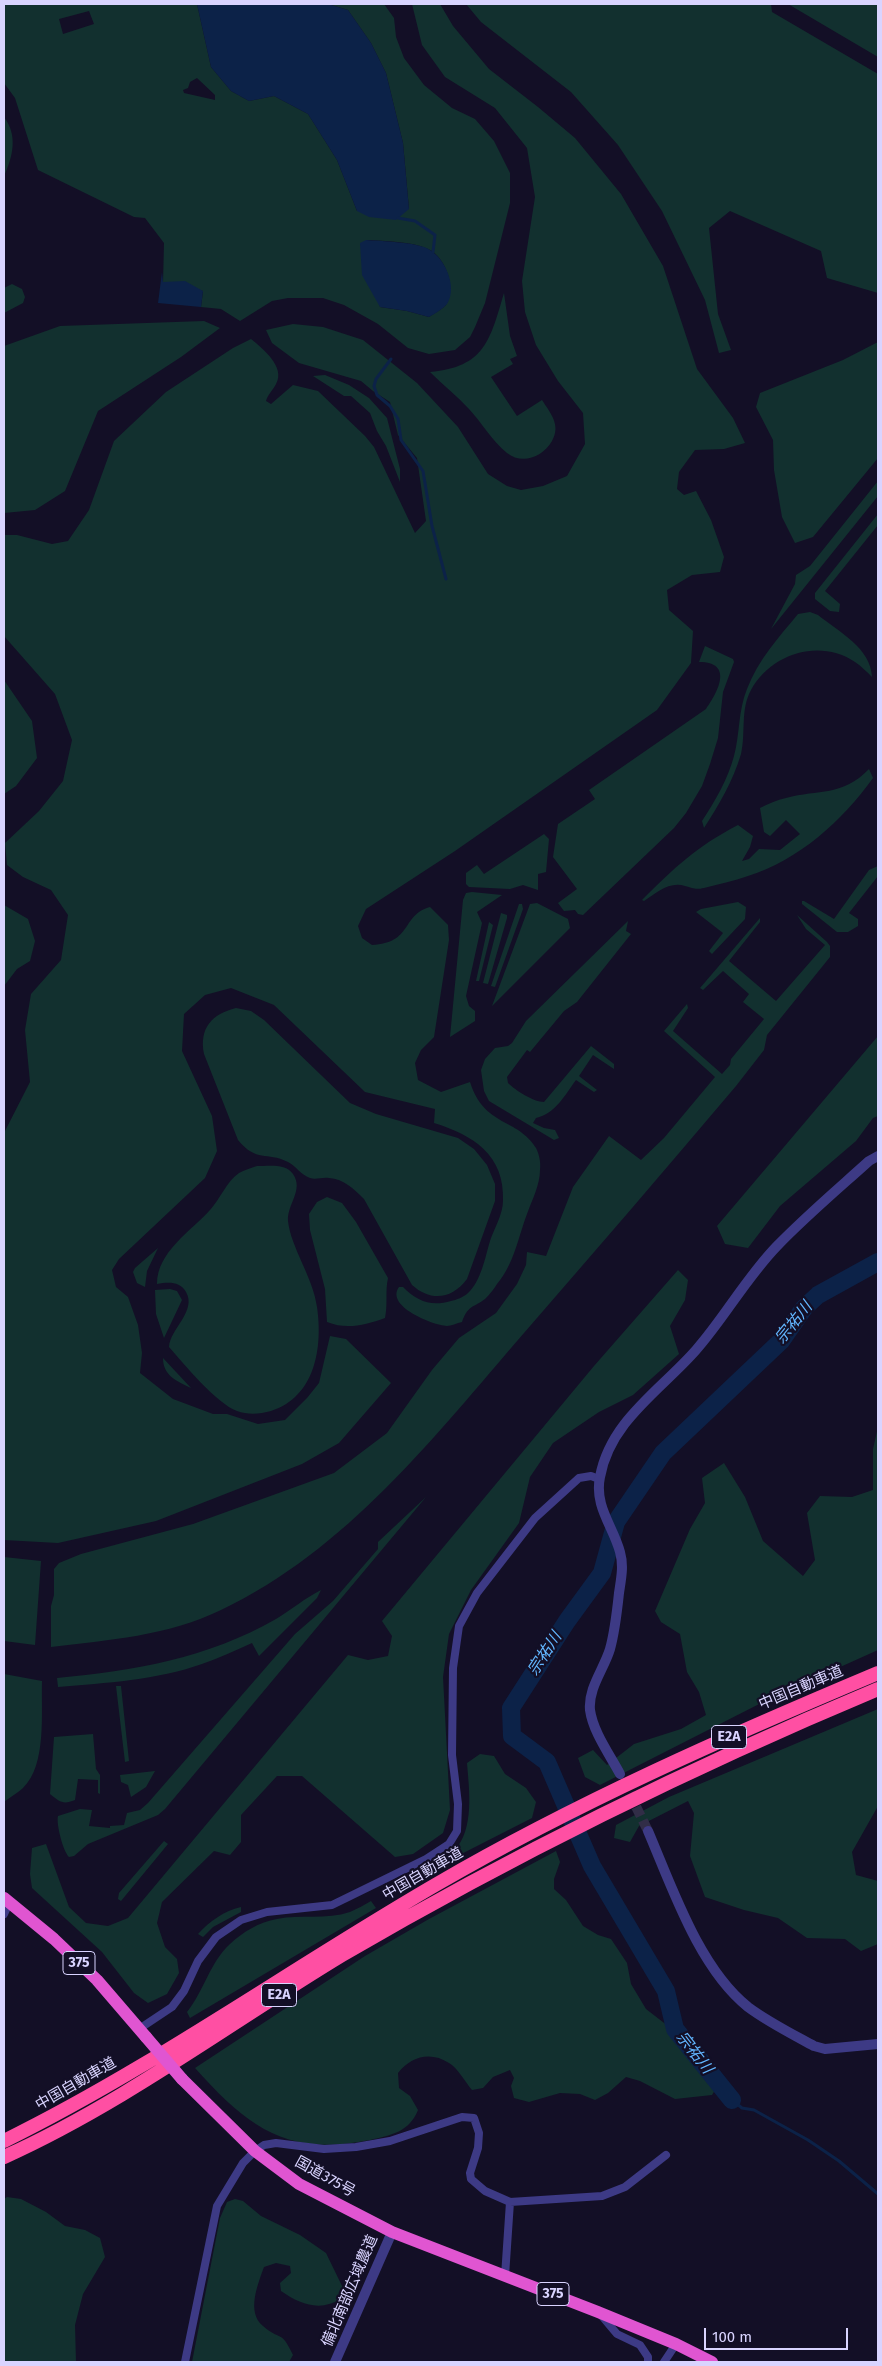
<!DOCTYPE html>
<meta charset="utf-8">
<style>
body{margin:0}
#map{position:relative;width:882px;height:2366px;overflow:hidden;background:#130f26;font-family:"Fira Sans",sans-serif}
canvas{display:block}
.frame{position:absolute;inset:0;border:5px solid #d9d4ff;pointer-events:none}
.scale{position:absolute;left:704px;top:2328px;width:144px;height:22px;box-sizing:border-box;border:2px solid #d9d4ff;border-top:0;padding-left:6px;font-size:15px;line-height:18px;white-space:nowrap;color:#d9d4ff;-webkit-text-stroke:4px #130f26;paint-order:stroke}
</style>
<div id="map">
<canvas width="882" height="2366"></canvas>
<div class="frame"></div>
<div class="scale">100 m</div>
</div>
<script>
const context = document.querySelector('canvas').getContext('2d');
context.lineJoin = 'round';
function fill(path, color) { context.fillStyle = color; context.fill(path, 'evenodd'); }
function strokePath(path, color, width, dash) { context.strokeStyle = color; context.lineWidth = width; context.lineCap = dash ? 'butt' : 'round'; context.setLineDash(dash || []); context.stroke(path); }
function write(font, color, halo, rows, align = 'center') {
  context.font = font + ' "Fira Sans","Noto Sans JP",sans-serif'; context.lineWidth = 4.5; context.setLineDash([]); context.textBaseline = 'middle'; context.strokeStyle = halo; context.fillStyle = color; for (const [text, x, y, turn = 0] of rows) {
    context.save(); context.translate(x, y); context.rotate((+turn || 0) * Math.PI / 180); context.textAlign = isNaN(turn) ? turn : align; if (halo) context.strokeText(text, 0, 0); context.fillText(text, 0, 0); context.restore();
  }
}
fill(new Path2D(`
 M4 4H197L211 67 231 91 249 101 274 96 308 114 337 160 357 211 409 209 403 143 386 73 371 43 348 10 328 4H384L394 18 396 37 404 58 424 85 452 108 475 119 494 141 510 173V203L485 303 475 327 470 337 455 350 429 354 408 348 378 324 344 305 323 298H288L272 301 240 321 221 309 201 307 203 291 163 283 164 243 145 218 134 217 38 170 15 98 4 83ZM89 11 94 24 63 34 59 19ZM197 78 215 95V100L184 93 183 90 188 88 190 82ZM366 240C385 241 410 241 428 249 445 256 456 287 447 303 444 309 434 313 429 317L407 311 380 307Z
 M412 4H440L453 26 489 69 538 107 575 138 621 194 663 266 697 369 733 418 745 443 724 449 695 450 679 472 677 489 684 495 696 491 711 520 724 557 720 572 692 575 667 590 669 610 693 631 691 663 657 710 455 851 366 909 358 926 362 938 372 945C413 943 401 915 430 907L448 925 449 940 434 1037 421 1050 415 1063 418 1080 441 1092 470 1082C484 1127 518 1118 536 1148 539 1154 541 1162 540 1170 540 1185 532 1200 527 1214 518 1238 514 1264 497 1284 494 1289 489 1295 485 1299 473 1308 468 1305 462 1322 457 1323 451 1326 447 1326 432 1325 385 1306 399 1287H403C417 1301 431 1307 451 1301 456 1300 464 1297 468 1293 481 1281 485 1258 490 1241 494 1229 503 1214 503 1201 505 1155 473 1135 434 1123L435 1109 365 1092 274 1005 231 988 205 995 184 1014 182 1051 212 1116 217 1151 205 1178 119 1259 112 1270 116 1287 128 1297 138 1325 142 1353 140 1373 173 1399 213 1414H227L258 1424 285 1420 307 1398 319 1383 330 1336 346 1339 391 1383 339 1443 302 1464 156 1521 58 1543 4 1540V1133L30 1082 25 1030 31 994 61 960 68 915 51 890 23 877 7 865 5 843 39 811 63 781 72 740 55 694 4 636V535H17L52 544 68 541 89 510 114 441 166 392 233 348 251 339C262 348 286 367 276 384 273 390 268 394 266 401L271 404 293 385 318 391 365 436 374 447 415 533 426 521 417 458 398 435 390 402 373 391 361 381 299 363 272 343 266 330 293 324 323 327 363 340 417 383 458 427 488 474 507 486 521 490 543 486 567 476 585 444 583 413 558 381 536 345 525 312 522 281 535 197 527 148 495 108 445 77 422 45Z
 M466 4H771L772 12 878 74V293L827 278 821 251 730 211 709 228 718 314 731 350 719 353 705 300 662 211 618 145 571 92 481 22Z
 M788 4H878V57Z
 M4 117C18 135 13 157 4 176Z
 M12 284 22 289 25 297 23 303 4 313V288Z
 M504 293 510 336 517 356 510 359 513 364 491 377 517 416 542 400C551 414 561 425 552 441 543 457 522 465 507 453 492 441 482 423 469 409 457 396 443 385 430 372 485 367 490 340 504 293Z
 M204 321 220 328 181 357 98 411 65 491 35 510 4 513V346L60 326Z
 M878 342V458L813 537 795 543 782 517 774 470 773 440 756 407 760 393 843 360Z
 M325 375 349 385 369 398 387 418 400 469V482L386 446 377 431 370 413 351 396H344L313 376Z
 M878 481V496L771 629 795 584 796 575 810 566Z
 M878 514V525L825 591 840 604 839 612 830 611 815 599V593Z
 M810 612 818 615C839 632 871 648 872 677 867 672 861 666 855 662 819 638 771 654 751 690 740 710 746 733 741 754 733 781 719 805 704 828L702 821C715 801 728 779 734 756 740 734 738 711 747 689 758 660 779 637 798 614Z
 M705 646 733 659 734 662 723 692 718 738 710 764 702 786 686 813 674 828 583 915 578 914 575 910 564 911 558 903 577 889 553 857 558 824 595 799 589 790 706 709C718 692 734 662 699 662Z
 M4 680 32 721 37 758 16 786 4 794Z
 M869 769 873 778C842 821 799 860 748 876 734 881 718 884 704 888 695 890 693 888 685 886 669 881 657 893 644 901L642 900C675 867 696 847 738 825L753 836 750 847 742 861 749 859 759 849 780 850 800 834 786 820 770 836 764 832 760 808C768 804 777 800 786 798 819 789 842 797 869 769Z
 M544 834 549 839 546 872 538 874V890L523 885 510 889 469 887 466 884V873L477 865 484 874Z
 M878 866V876L849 913 858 919V926L848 932H837L802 904V901H804L834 919 869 870Z
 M472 892 502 895 477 912 482 923 466 996 469 1006 475 1011V1021L450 1037 463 900 466 893Z
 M738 902 746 907 745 919 712 954 709 951 723 933 696 912 701 909Z
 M537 903 568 919 570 928 492 1006 530 904Z
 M519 904H522L523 909 495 987 491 986Z
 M4 905 28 919 35 941 30 961 17 969 4 986Z
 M501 913 507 915V918L488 984 483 983Z
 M797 915 827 942 830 946V957L767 1035 764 1050 736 1086C666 1169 595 1251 524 1333 434 1437 347 1550 221 1610 168 1636 108 1640 51 1647V1606L54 1595V1569L59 1563 81 1554 193 1524 334 1473 387 1433 432 1370 459 1338 496 1313 517 1284 526 1265 527 1252 546 1256 573 1187 609 1136 641 1160 664 1138 715 1077 664 1031 687 1004 688 1008 673 1031 722 1074 730 1065 731 1059 764 1019 743 1002 749 994 723 971 703 990 700 988 760 918V922L729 961 776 1001 825 945 806 929Z
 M628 921 626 931 631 934 577 1002 564 1011 530 1052 527 1050 507 1077 508 1083C516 1091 534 1102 544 1102L591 1046 614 1064V1069L593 1055 579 1076 597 1090 594 1092 576 1080C565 1095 555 1114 536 1118L533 1123 544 1128 555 1130 559 1138 554 1140 489 1101 484 1091 481 1070 485 1059 495 1048 508 1046 512 1043 526 1021Z
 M489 922 493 925 479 981H476Z
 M236 1008 251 1011 264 1020 350 1103 376 1114 458 1138 474 1149 487 1165 495 1184V1201L467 1279C452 1299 431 1302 412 1285L364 1199C354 1189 344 1179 329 1178 322 1177 316 1180 310 1178 301 1175 296 1166 288 1162 266 1151 257 1163 238 1140L204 1054C199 1028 212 1014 236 1008Z
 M878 1036V1116L873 1118 856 1141 780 1206 748 1248 725 1244 717 1226Z
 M257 1166C268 1166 286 1163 293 1174 304 1190 287 1204 288 1221 291 1248 313 1277 317 1307 323 1348 315 1397 271 1411 260 1414 248 1415 237 1411 217 1404 183 1363 169 1347 170 1329 197 1311 186 1292 180 1281 168 1282 157 1284 157 1252 191 1231 210 1210 220 1199 227 1181 239 1173 244 1170 251 1168 257 1166Z
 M327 1197 342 1203 356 1222 388 1278C385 1291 388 1304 385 1318 365 1325 347 1330 327 1322L325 1289 310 1230 309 1214 317 1202Z
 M158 1248 147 1271 145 1287 137 1283 133 1272 135 1268Z
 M678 1270 688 1280 685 1300 670 1326 679 1354 633 1395 599 1412 553 1443 530 1477 519 1523 471 1590 449 1634 443 1677 450 1810 443 1833 413 1854 395 1857 302 1776H277L241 1815V1842L230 1855 214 1851 162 1902 157 1923 165 1947 177 1959 179 1973 167 1994 148 2003 134 1993 102 1952 32 1888 30 1874 32 1848 46 1844 69 1907 86 1923 108 1926 128 1918 348 1655 368 1660 388 1656 392 1636 382 1621 594 1366Z
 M170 1289 177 1291 182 1300 164 1338 156 1314 155 1290Z
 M163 1358 191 1388C177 1381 163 1376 163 1358Z
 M878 1427V1650L769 1699 600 1785 585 1777 578 1758 593 1750 607 1765 634 1744 681 1729 706 1715 699 1692 687 1672 680 1634 661 1622 655 1611 690 1529 705 1503 702 1478 724 1463 745 1497 763 1541 803 1576 815 1560 807 1513 820 1496 852 1497 873 1490V1449Z
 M426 1497 165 1809 158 1815 88 1844 74 1856 69 1857C63 1851 56 1824 58 1816L80 1809 92 1810 89 1826 110 1828V1826L124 1825 127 1813 140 1810 148 1803 295 1634 333 1601 378 1549V1542Z
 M4 1557 41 1561 35 1645 4 1641Z
 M321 1590 317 1598 259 1656 252 1643C236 1650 219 1658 202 1664 157 1680 106 1683 58 1687L57 1678C134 1671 208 1658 276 1619 291 1610 305 1598 321 1590Z
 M4 1674 42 1681C41 1712 47 1765 23 1788 18 1793 10 1797 4 1802Z
 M116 1686H121L129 1761 125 1762Z
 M878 1709V1806L852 1852 856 1875 878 1881V1944L861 1951 845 1939 807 1938 778 1918 744 1910 705 1897 690 1856 694 1813 688 1801 639 1826 630 1842 614 1838 616 1825 669 1797Z
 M93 1734 96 1769 100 1775V1794L98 1793V1780L78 1779 75 1800C63 1805 60 1802 50 1794L54 1737Z
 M480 1754 494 1756 505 1774 526 1788 536 1802 532 1818 428 1871 427 1866C435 1862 448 1857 454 1851 475 1829 469 1789 467 1763Z
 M155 1771 146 1787 131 1797 128 1785 121 1782 120 1775Z
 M164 1841 168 1844 121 1901 118 1899 119 1893Z
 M556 1851 560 1862 554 1879V1889L566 1900 583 1926 598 1935 611 1939 627 1963 631 1984 646 2009 668 2026 715 2090 712 2095 675 2099 640 2081 626 2077 608 2093 595 2100 580 2094 560 2093 529 2102 514 2098 511 2086 514 2078 510 2070 493 2077 483 2088 472 2090C465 2082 458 2068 449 2063 431 2051 411 2056 398 2073L399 2088 410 2096 418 2110C409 2132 392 2135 370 2140 286 2157 248 2127 195 2068L365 1956 429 1919Z
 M371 1901 376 1908 190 2018 187 2012C204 1991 210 1962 230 1944 243 1932 259 1922 277 1919 301 1914 326 1920 350 1912 357 1909 364 1905 371 1901Z
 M241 1907V1912L213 1927 203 1937 198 1934C210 1921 224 1911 241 1907Z
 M7 2197 21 2199 46 2212 65 2226 85 2230 100 2238 105 2257 83 2294 75 2325 76 2362H4V2199Z
 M235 2199 243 2201 261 2216 300 2235 326 2253 343 2288 342 2298C321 2312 301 2305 281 2291L280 2283 291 2273 290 2266 276 2263 264 2267C258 2284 246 2312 263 2326 280 2341 281 2329 293 2355L289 2362H192L220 2218 227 2202Z`), '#12302f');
fill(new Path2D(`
 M197 4H328L348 10 371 43 386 73 403 143 409 209 396 220 369 217 357 211 337 160 308 114 274 96 249 101 231 91 211 67Z
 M366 240C380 241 419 242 430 250 445 259 458 287 447 304 443 309 434 314 429 317L407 311 380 307 362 275 360 243Z
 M162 272 163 282 185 281 203 291 201 307 158 303Z`), '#0c2248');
strokePath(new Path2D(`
 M398 218 415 221 435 235 433 252
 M391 359 376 379 374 386 377 395 390 406 398 419 401 440 423 471 432 526 446 579
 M732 2100 742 2108 754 2110 808 2140 839 2161 878 2194`), '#0c2248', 3);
strokePath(new Path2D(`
 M732 2100 675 2029 666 1991 592 1866 547 1762 512 1736 511 1708 567 1621 602 1573 616 1522 663 1453 781 1341 804 1308 818 1295 878 1262`), '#0c2248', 18);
strokePath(new Path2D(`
 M623 1780 648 1831`), '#312d47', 10, [10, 5]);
strokePath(new Path2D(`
 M4 1914 9 1903
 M139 2029 172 2007 184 1991 198 1961 216 1937 241 1920 267 1912 332 1905 426 1859 449 1844 457 1831 458 1804 452 1755 453 1668 459 1626 477 1593 535 1518 579 1478 591 1476 599 1479
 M505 2276 510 2202
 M601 2315 617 2334 640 2345 648 2357V2362
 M185 2362 217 2206 243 2163 255 2151 264 2145 276 2143 324 2149 356 2147 390 2141 462 2117 474 2118 479 2133 478 2148 470 2173 471 2179 485 2191 510 2202 602 2196 625 2187 666 2155
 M664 2362 676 2344`), '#3d3a85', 8);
strokePath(new Path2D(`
 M620 1774C610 1755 593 1732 590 1710 588 1688 604 1669 610 1649 615 1631 617 1612 619 1593 621 1579 624 1566 620 1552 613 1526 594 1506 600 1477 610 1421 661 1390 696 1350 725 1317 746 1278 777 1246 806 1216 838 1189 869 1161L878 1156
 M648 1831C672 1887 699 1968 748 2007 768 2022 792 2034 814 2046L825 2049 878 2044
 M335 2362 392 2232`), '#3d3a85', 10);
strokePath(new Path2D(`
 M4 1898 54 1939 97 1980 146 2037
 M182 2079 255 2151 299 2184 392 2232 598 2312 676 2344 712 2362`), '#e055d1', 12);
strokePath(new Path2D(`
 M4 2141C154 2067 292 1968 437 1884 578 1802 728 1736 878 1673
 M4 2157C122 2104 231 2022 342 1955 515 1854 694 1766 878 1689`), '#ff4fa3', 14);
strokePath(new Path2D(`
 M146 2037 182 2079`), '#e055d1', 12);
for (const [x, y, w] of [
 [729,1737,35],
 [79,1963,32],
 [279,1995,35],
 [553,2294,32]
]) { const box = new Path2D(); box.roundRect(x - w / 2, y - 11.5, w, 23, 4); context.fillStyle = '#130f26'; context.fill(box); strokePath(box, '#d9d4ff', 1); }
write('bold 14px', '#d9d4ff', null, [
 ["E2A",729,1737],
 ["375",79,1963],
 ["E2A",279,1995],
 ["375",553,2294]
]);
write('15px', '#d9d4ff', '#130f26', [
 ["中国自動車道",801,1688,-23],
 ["中国自動車道",423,1874,-30],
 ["中国自動車道",76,2084,-30],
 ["国道375号",325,2177,29],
 ["備北南部広域農道",350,2291,-67]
]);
write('italic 16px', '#62b6ff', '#130f26', [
 ["宗祐川",794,1323,-51],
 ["宗祐川",545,1654,-57],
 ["宗祐川",694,2053,52]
]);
</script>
